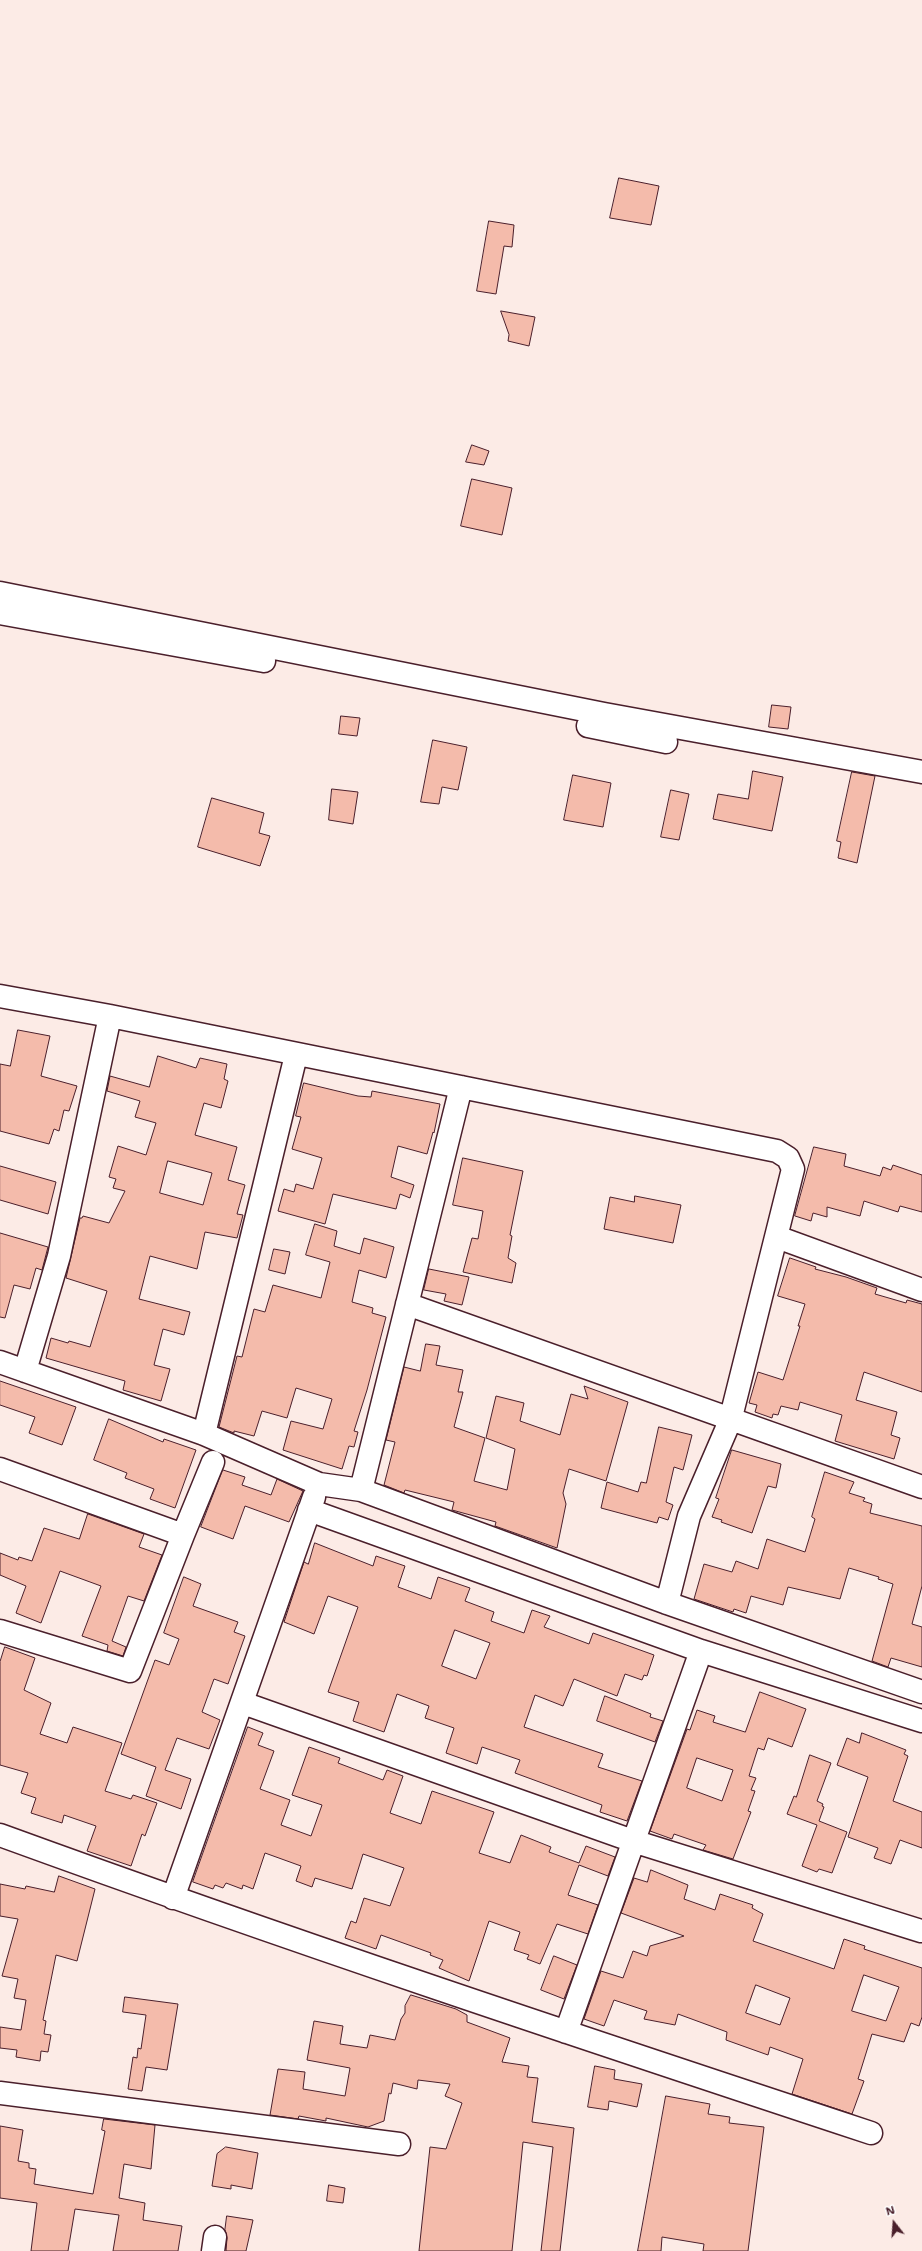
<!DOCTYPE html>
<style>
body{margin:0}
#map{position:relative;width:922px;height:2251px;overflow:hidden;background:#fcebe6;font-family:"Shantell Sans",sans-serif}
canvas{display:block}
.north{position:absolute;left:874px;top:2203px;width:40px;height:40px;-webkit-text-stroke:3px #fff;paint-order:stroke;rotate:343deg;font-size:11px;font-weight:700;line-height:16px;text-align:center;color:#4a1f2b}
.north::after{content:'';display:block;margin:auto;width:14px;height:18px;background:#4a1f2b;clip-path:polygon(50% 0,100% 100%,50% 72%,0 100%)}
</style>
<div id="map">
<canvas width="922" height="2251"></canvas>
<div class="north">N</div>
</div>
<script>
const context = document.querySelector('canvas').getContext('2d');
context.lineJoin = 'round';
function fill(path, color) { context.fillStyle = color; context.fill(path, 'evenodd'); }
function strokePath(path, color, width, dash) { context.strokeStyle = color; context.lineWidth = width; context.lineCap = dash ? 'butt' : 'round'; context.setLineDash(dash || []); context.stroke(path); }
const building = new Path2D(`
 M619 178 659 186 651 225 610 218Z
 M489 221 514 225 512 247 504 246 496 294 477 291Z
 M501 311 535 317 529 346 508 341 509 335Z
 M472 445 489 451 484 465 466 462Z
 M472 479 512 488 502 535 461 526Z
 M772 705 791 707 788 729 769 727Z
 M341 716 360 718 357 736 339 734Z
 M433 740 467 747 458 790 442 787 439 804 421 802Z
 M753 771 783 777 772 831 713 819 718 794 748 799Z
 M852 772 875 776 857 863 838 858 841 842 837 841Z
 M573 775 611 783 603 827 564 820Z
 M332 789 358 792 353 824 329 820Z
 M671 790 689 794 679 840 661 837Z
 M212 798 264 813 259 833 270 836 260 866 198 847Z
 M18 1030 50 1036 41 1076 77 1086 69 1111 64 1110 59 1131 54 1129 49 1144 0 1131V1064L10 1066Z
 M158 1056 196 1068 200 1058 227 1064 224 1079 228 1081 221 1108 204 1103 195 1135 237 1147 228 1180 245 1185 237 1214 243 1215 237 1238 205 1232 197 1269 150 1256 139 1299 190 1312 184 1335 163 1329 154 1365 170 1369 161 1401 123 1390 125 1381 46 1358 51 1338 68 1343 69 1341 90 1347 107 1291 66 1278 80 1218H82L83 1216 109 1223 125 1191 113 1188 116 1179 109 1177 118 1146 146 1155 156 1123 135 1117 140 1101 107 1091 110 1076 149 1087ZM168 1161 212 1173 203 1205 160 1193Z
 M304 1083 358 1096 371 1097 372 1091 440 1104 434 1133 433 1132 427 1154 398 1146 391 1177 414 1185 410 1198 400 1194 396 1209 333 1194 325 1224 278 1211 284 1189 294 1192 296 1184 313 1189 322 1158 292 1149 301 1117 296 1116Z
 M814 1147 846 1154 844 1166 880 1176 883 1167 891 1170 893 1165 922 1175V1212L900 1206 898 1212 864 1201 860 1216 827 1207V1217L813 1213 811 1221 795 1216Z
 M463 1158 523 1171 510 1235 512 1236 508 1258 516 1263 512 1283 463 1272 472 1238 478 1239 483 1211 453 1205Z
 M0 1166 56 1182 48 1214 0 1200Z
 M635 1196 681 1205 673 1243 604 1229 610 1197 634 1202Z
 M315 1224 337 1231 334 1246 360 1254 364 1238 394 1247 386 1278 359 1270 352 1302 373 1308 372 1313 386 1317 367 1390 354 1431 358 1432 354 1447 349 1446 342 1469 283 1450 291 1421 323 1429 332 1399 296 1388 287 1418 262 1411 254 1436 234 1431V1433L219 1427 237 1356 242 1357 254 1309 265 1312 273 1285 321 1298 330 1262 306 1255Z
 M0 1233 48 1247 42 1270 36 1268 30 1289 14 1285 5 1318 0 1317Z
 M274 1249 290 1252 285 1274 269 1270Z
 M790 1258 816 1267 815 1269 846 1277 877 1288 875 1294 906 1303 907 1300 922 1304V1392L864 1372 856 1400 897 1412 891 1435 900 1438 894 1459 835 1441 842 1415 800 1402 798 1410 781 1406 778 1415 773 1414 772 1418 755 1412 757 1405 749 1403 758 1372 783 1380 800 1326H798L805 1304 778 1296Z
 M429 1269 469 1277 462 1305 444 1301 446 1294 424 1290Z
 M426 1344 440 1346 436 1365 463 1370 458 1392H463L454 1427 485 1438 474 1481 507 1490 515 1449 486 1438 496 1396 524 1403 520 1421 560 1435 571 1394 588 1399 584 1386 628 1402 606 1481 569 1469 563 1493 566 1504 557 1548 495 1526 496 1522 452 1510 454 1502 405 1490 404 1493 384 1485 395 1442 386 1440 404 1367 420 1371Z
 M0 1381 76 1407 62 1445 29 1433 35 1417 0 1405Z
 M109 1419 163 1442 164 1439 196 1450 175 1508 150 1499 154 1489 125 1478 127 1473 94 1460Z
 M659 1427 692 1435 683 1470 674 1467 666 1502 673 1505 668 1520 659 1517 657 1523 601 1508 607 1482 638 1492 641 1482 646 1483Z
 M732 1450 781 1464 776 1488 768 1486 752 1533 721 1522 722 1520 712 1517 719 1499 716 1498Z
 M223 1470 245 1477 242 1485 271 1495 277 1479 303 1491 289 1522 245 1506 233 1539 201 1527Z
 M825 1472 854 1482 849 1493 865 1498 863 1501 872 1504 870 1513 922 1526V1586L912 1624 922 1627V1667L891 1658 888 1667 872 1661 893 1584 878 1579 879 1577 849 1568 840 1599 788 1587 783 1605 751 1596 746 1613 734 1609 733 1612 694 1599 704 1564 732 1572 736 1561 758 1569 767 1539 805 1552 815 1519 812 1517Z
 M88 1514 144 1534 139 1547 162 1555 144 1601 128 1596 112 1641 126 1647 123 1656 107 1651 108 1645 82 1636 101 1586 60 1571 41 1623 16 1613 26 1586 0 1575V1553L18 1560 19 1557 32 1561 44 1528 79 1539Z
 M315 1543 373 1566 376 1556 405 1566 398 1587 431 1599 438 1577 470 1588 465 1601 494 1612 491 1621 524 1633 532 1610 550 1616 544 1627 589 1644 593 1633 654 1655 647 1676 644 1675 642 1680 625 1674 617 1696 574 1679 563 1706 535 1695 524 1727 603 1754 598 1767 642 1781 627 1821 600 1812 602 1805 515 1773 520 1760 482 1747 477 1764 446 1753 454 1728 425 1718 429 1706 397 1694 384 1732 353 1721 359 1702 328 1692 358 1607 328 1596 314 1634 284 1622 304 1562 308 1564ZM455 1630 490 1643 476 1679 442 1666Z
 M184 1577 201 1584 193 1606 238 1622 234 1632 245 1636 228 1684 214 1679 202 1712 220 1720 209 1749 177 1738 165 1770 191 1779 181 1809 146 1796 156 1767 121 1754 155 1660 169 1665 179 1639 164 1633Z
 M5 1647 35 1658 24 1690 51 1703 40 1734 67 1743 73 1727 122 1743 105 1791 131 1799 133 1795 157 1803 145 1836 142 1834 131 1866 87 1851 96 1826 64 1815 62 1823 31 1813 36 1798 21 1793 28 1773 0 1765V1662Z
 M760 1692 806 1709 792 1747 768 1738 764 1750 758 1748 749 1776 756 1778 751 1790 755 1791 748 1811 751 1812 733 1859 703 1850 706 1845 674 1834 672 1839 650 1831 687 1729 690 1730 697 1710 715 1716 713 1722 745 1732ZM697 1758 733 1770 722 1801 687 1788Z
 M605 1696 651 1714 650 1717 663 1721 655 1742 597 1721Z
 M248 1727 263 1733 258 1745 274 1751 260 1789 290 1800 281 1825 311 1836 322 1805 292 1795 309 1747 340 1758 338 1763 383 1780 387 1770 403 1776 390 1813 421 1824 432 1791 494 1812 479 1853 510 1863 521 1835 551 1847 549 1852 579 1863 586 1846 615 1857 608 1876 579 1865 568 1895 598 1905 588 1934 557 1924 540 1964 527 1959 529 1955 514 1950 520 1932 489 1921 469 1981 439 1968 443 1960 430 1955 431 1953 381 1935 376 1949 345 1938 351 1921 356 1923 364 1898 390 1906 404 1868 363 1854 352 1889 315 1878 312 1887 296 1881 301 1866 265 1853 253 1889 243 1885 242 1889 226 1883 223 1888 215 1885 213 1889 193 1882Z
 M862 1733 906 1750 904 1754 908 1756 893 1801 922 1812V1848L900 1840 891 1864 874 1858 878 1848 848 1837 868 1777 837 1765 847 1738 859 1743Z
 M810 1755 831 1763 817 1801 823 1804 822 1806 824 1807 819 1821 847 1832 832 1873 819 1869 817 1872 802 1866 817 1825 787 1814 794 1796 796 1797Z
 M651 1870 688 1885 684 1899 715 1910 720 1894 753 1905 752 1908 763 1914 753 1941 834 1969 844 1939 865 1946 864 1949 922 1968V2017L919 2026 911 2023 904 2042 872 2034 858 2079 864 2081 852 2114 792 2094 803 2059 770 2047 768 2055 726 2040 727 2032 678 2014 675 2025 644 2019 647 2011 614 2000 604 2026 584 2019 601 1971 623 1978 633 1951 647 1956 650 1946 684 1936 621 1913 634 1878 647 1882ZM864 1975 899 1987 886 2021 852 2011ZM756 1985 790 1998 780 2025 746 2013Z
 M59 1876 95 1889 77 1961 56 1955 43 2020 46 2021 44 2034 51 2035 48 2052 41 2051 40 2061 16 2057 17 2050 0 2048V2027L21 2030 26 2000 14 1998 18 1979 2 1976 18 1919 0 1916V1884L25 1889 26 1886 54 1892Z
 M554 1956 577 1965 564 1999 541 1990Z
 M411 1995 456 2009 467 2015V2022L510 2038 502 2062 529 2066 527 2077 538 2078 532 2122 574 2128 560 2251H541L553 2147 523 2142 512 2251H419L430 2147 446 2149 462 2103 445 2096 450 2084 418 2080 417 2089 393 2083 391 2094 389 2093 384 2121 368 2127 326 2118V2121L299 2116 298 2119 270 2115 278 2069 305 2072 303 2089 345 2096 350 2068 307 2060 314 2021 343 2026 340 2044 367 2048 370 2035 395 2040 401 2019 405 2013V2006Z
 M125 1997 178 2004 167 2070 146 2067 142 2091 128 2089 133 2057 137 2058 138 2048 141 2049 146 2015 123 2012Z
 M595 2066 615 2070 614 2079 642 2084 637 2107 609 2101 608 2110 588 2107Z
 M666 2096 710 2104 708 2114 730 2117 729 2123 764 2127 748 2251H703L704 2244 662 2237 661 2251H638Z
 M104 2119 155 2125 151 2169 124 2164 119 2198 145 2203 143 2220 182 2226 178 2251H113L119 2215 75 2209 68 2251H31L37 2203 0 2198V2126L23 2130 18 2161 29 2163V2168L36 2169 34 2184 93 2194 105 2131 102 2130Z
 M226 2147 258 2153 252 2189 231 2185V2189L212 2186 217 2154Z
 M329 2185 345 2188 343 2203 327 2201Z
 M227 2216 253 2220 246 2251H226L227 2238 225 2230Z`);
fill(building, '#f4bbab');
strokePath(building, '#4a1f2b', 1);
const minor = new Path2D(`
 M0 593 604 714 922 772
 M0 613 264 661
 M588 726 666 742
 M0 996 110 1016 777 1151 788 1158 793 1169 730 1421 689 1516 667 1603
 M777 1237 922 1290
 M407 1304 922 1487
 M0 1362 204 1434 319 1484 361 1490 667 1603 922 1692
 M25 1371 59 1256 110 1016
 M204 1434 296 1055
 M0 1469 183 1535
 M361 1490 461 1087
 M309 1510 701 1651 922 1721
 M0 1631 130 1671 183 1535 213 1462
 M243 1703 633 1841 921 1931
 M0 1835C288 1940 580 2037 871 2133
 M173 1898 314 1497
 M566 2032 701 1651
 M0 2093 399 2144
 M213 2251 215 2237`);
strokePath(minor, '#4a1f2b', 25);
strokePath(minor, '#fff', 22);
</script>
